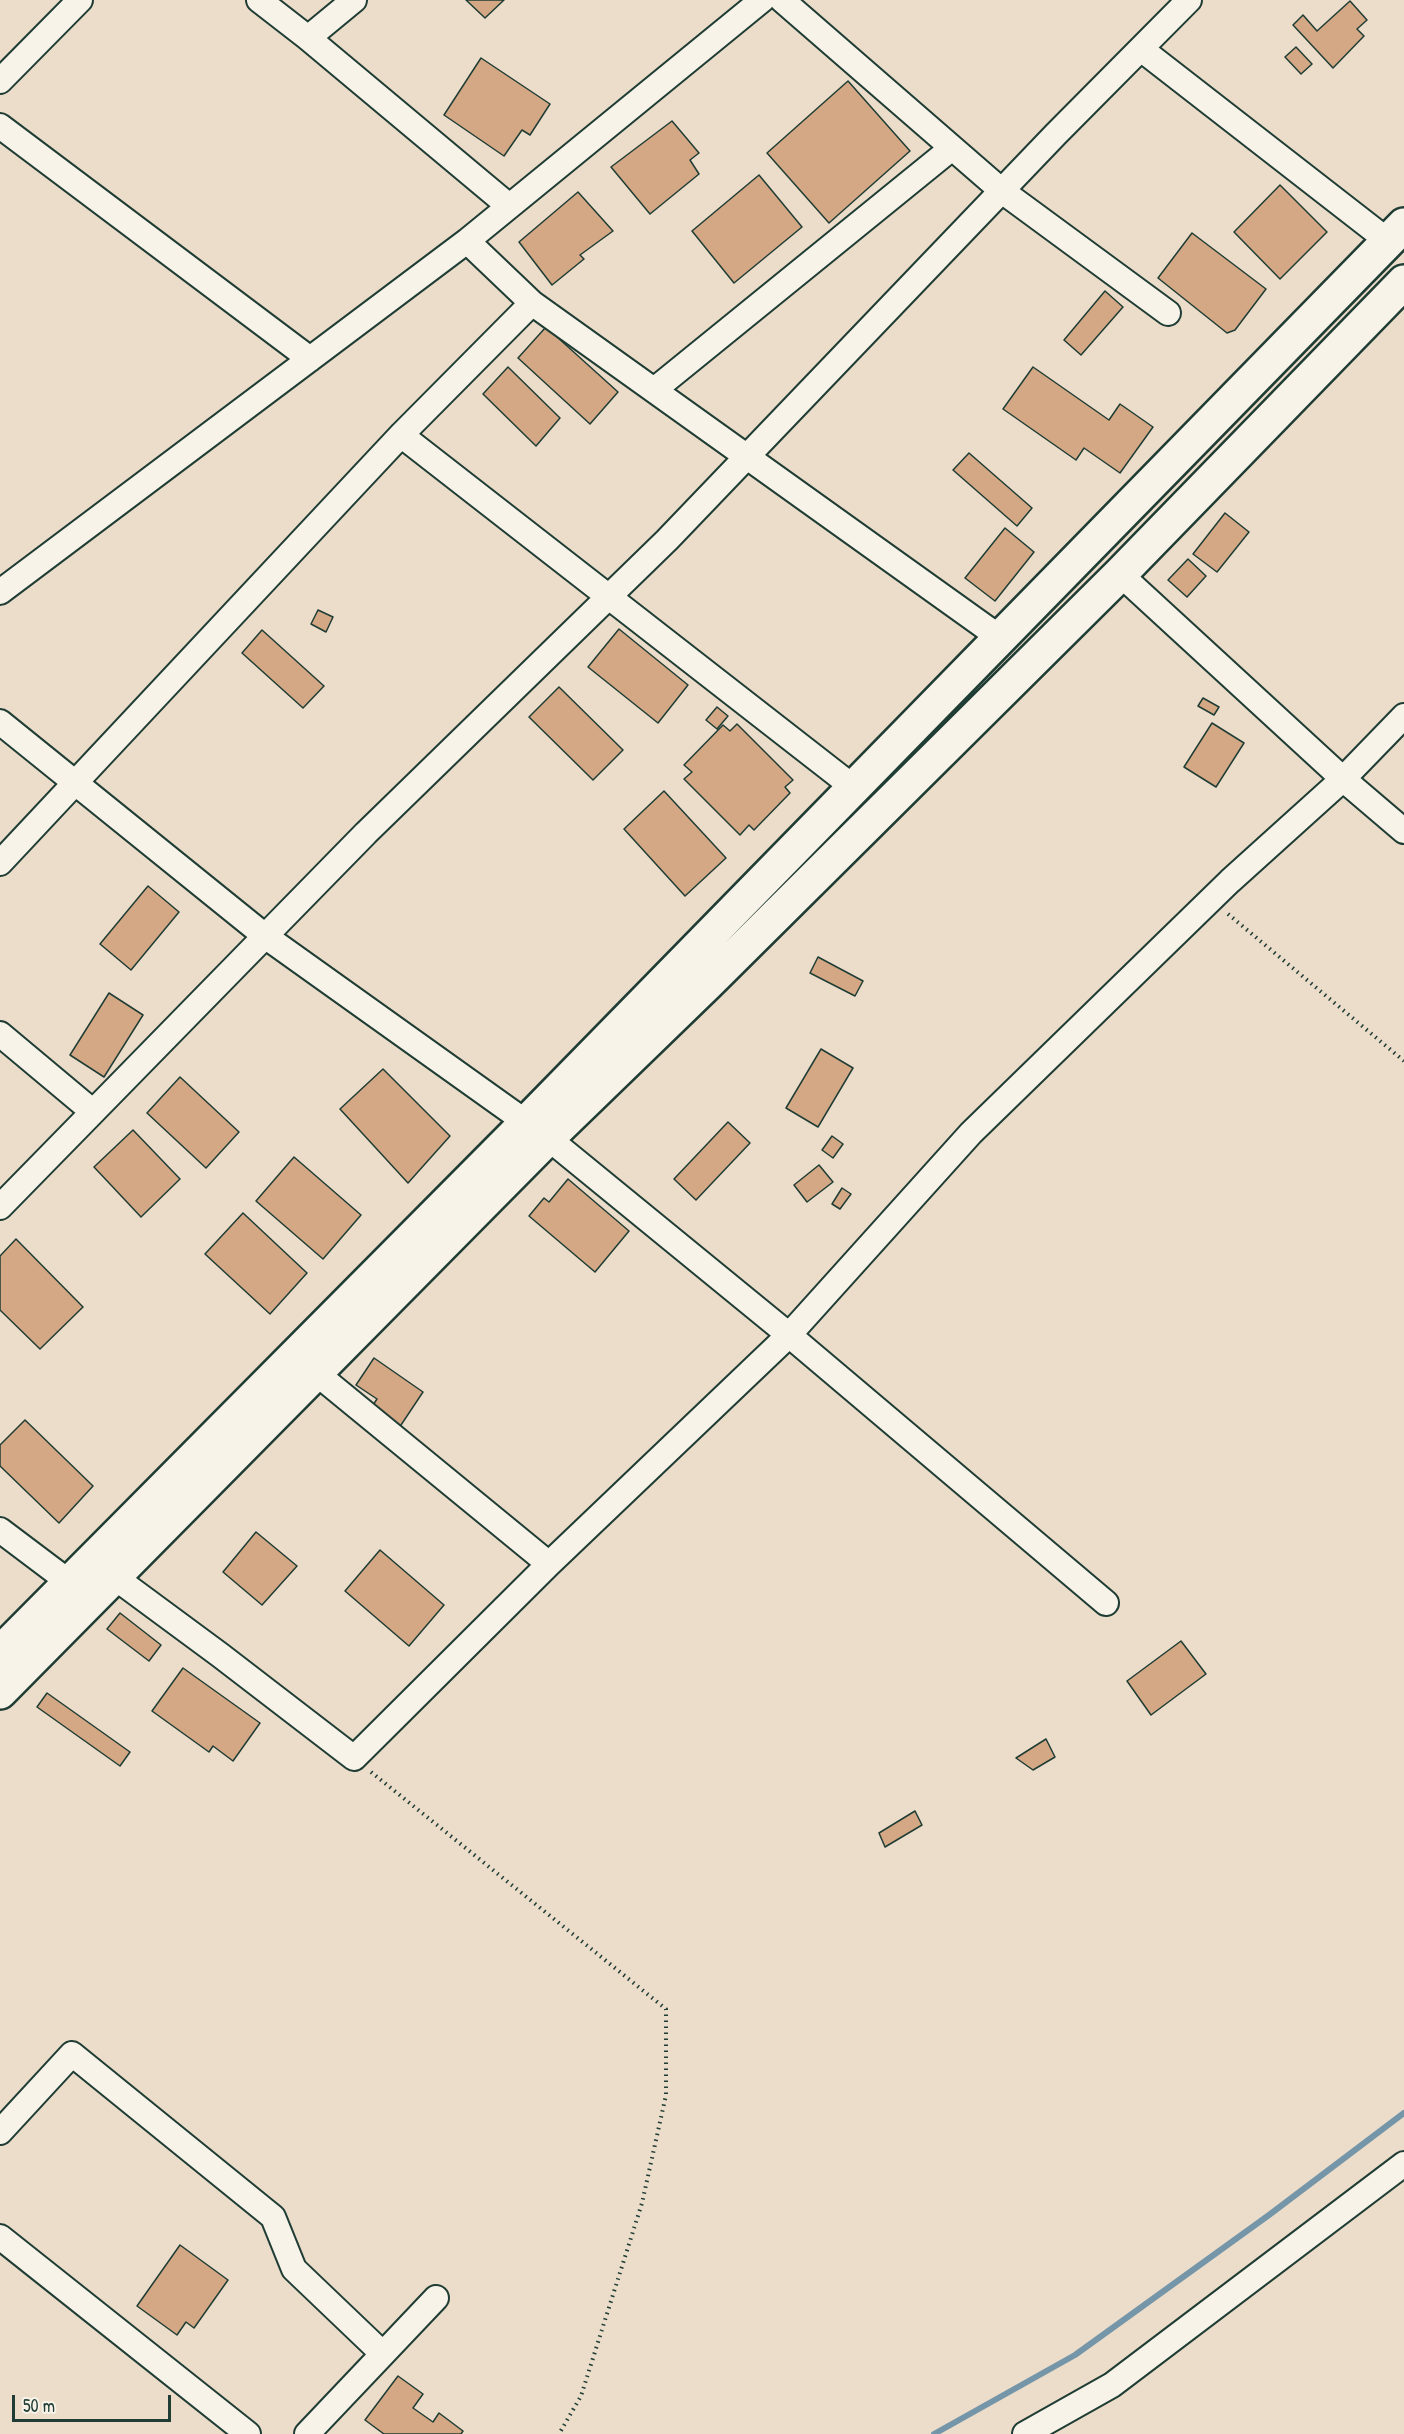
<!DOCTYPE html>
<style>
body{margin:0}
#map{position:relative;width:1404px;height:2434px;overflow:hidden;background:#ecdcca;font-family:"Patrick Hand",sans-serif}
canvas{display:block}
.scale{position:absolute;left:12px;top:2395px;width:159px;height:27px;box-sizing:border-box;border:3px solid #1f3d34;border-top:0;padding-left:8px;font-size:18px;line-height:21px;white-space:nowrap;color:#1f3d34;-webkit-text-stroke:4px #f7f3e8;paint-order:stroke}
</style>
<div id="map">
<canvas width="1404" height="2434"></canvas>
<div class="scale">50 m</div>
</div>
<script>
const context = document.querySelector('canvas').getContext('2d');
context.lineJoin = 'round';
function strokePath(path, color, width, dash) { context.strokeStyle = color; context.lineWidth = width; context.lineCap = dash ? 'butt' : 'round'; context.setLineDash(dash || []); context.stroke(path); }
function fill(path, color) { context.fillStyle = color; context.fill(path, 'evenodd'); }
strokePath(new Path2D(`
 M934 2434 1075 2355 1269 2215 1404 2113`), '#7496a8', 6);
const building = new Path2D(`
 M466 0H504L485 18Z
 M1350 1 1367 20 1357 29 1364 36 1333 68 1293 25 1303 15 1317 31Z
 M1296 47 1312 64 1301 74 1285 57Z
 M481 58 550 104 530 135 522 130 504 156 444 115Z
 M848 81 910 151 829 223 767 153Z
 M672 121 699 153 690 160 699 174 650 214 611 167Z
 M759 175 802 227 734 283 692 231Z
 M1280 185 1327 232 1280 279 1234 232Z
 M578 192 613 231 580 255 584 259 552 285 519 242Z
 M1192 233 1266 289 1235 330 1227 333 1158 278Z
 M1105 291 1123 307 1081 355 1064 340Z
 M546 327 618 392 590 424 518 358Z
 M508 367 560 418 536 446 483 394Z
 M1033 367 1109 420 1120 404 1153 427 1120 473 1084 448 1076 460 1003 409Z
 M969 453 1032 508 1017 526 953 470Z
 M1225 513 1249 532 1217 572 1193 554Z
 M1005 528 1034 552 995 601 965 578Z
 M1188 559 1206 576 1187 597 1168 580Z
 M318 610 333 617 326 632 311 624Z
 M619 629 688 685 658 723 588 667Z
 M262 630 324 686 303 708 242 653Z
 M559 687 623 750 593 780 529 717Z
 M1203 698 1219 707 1214 715 1198 706Z
 M717 707 728 716 717 729 706 720Z
 M1212 723 1244 743 1216 787 1184 767Z
 M737 724 793 780 785 787 790 793 754 830 749 825 740 835 684 779 692 772 684 765 723 725 730 731Z
 M664 791 726 858 685 896 624 829Z
 M148 886 179 912 131 970 100 944Z
 M818 957 863 981 855 996 810 973Z
 M109 993 143 1015 104 1077 70 1055Z
 M821 1049 853 1068 818 1127 786 1108Z
 M383 1069 450 1136 408 1183 340 1109Z
 M180 1077 239 1132 206 1168 147 1113Z
 M728 1122 750 1143 696 1200 674 1179Z
 M133 1130 180 1179 141 1217 94 1167Z
 M832 1136 843 1144 833 1158 822 1150Z
 M294 1157 361 1215 323 1259 256 1201Z
 M819 1165 833 1182 807 1202 794 1185Z
 M568 1179 629 1231 595 1272 529 1216 544 1198 549 1202Z
 M842 1188 851 1194 840 1209 832 1204Z
 M243 1213 307 1273 270 1314 205 1254Z
 M16 1239 83 1307 40 1349 0 1310V1256Z
 M374 1358 423 1392 399 1428 371 1408 377 1399 356 1385Z
 M25 1420 93 1486 59 1523 0 1466V1445Z
 M256 1532 297 1566 262 1605 223 1572Z
 M380 1550 444 1605 409 1646 345 1591Z
 M120 1613 161 1645 149 1661 107 1629Z
 M1181 1641 1206 1674 1151 1715 1127 1681Z
 M183 1668 260 1723 233 1761 213 1746 209 1752 152 1711Z
 M47 1693 130 1752 120 1766 37 1707Z
 M1046 1739 1055 1757 1033 1770 1016 1758Z
 M915 1811 922 1825 885 1847 879 1833Z
 M180 2245 228 2280 194 2328 186 2322 177 2335 137 2306Z
 M398 2376 423 2394 413 2408 433 2422 439 2413 463 2431 461 2434H384L365 2420Z`);
fill(building, '#d4a885');
strokePath(building, '#1f3d34', 1.5);
const street = new Path2D(`
 M259 0 308 38 509 206
 M782 0 1002 191 1168 313
 M308 38 354 0
 M1141 49 1388 241
 M0 81 80 0
 M0 126 310 359
 M467 241 532 303 999 637
 M654 390 952 148
 M401 435 853 787
 M1120 574 1343 779 1404 831
 M0 592 467 241 762 0
 M0 722 265 936 548 1138 789 1335 1106 1603
 M0 863 401 435 532 303
 M0 1034 92 1111
 M0 1207 366 833 667 540 1056 134 1189 0
 M316 1373 549 1564
 M0 1530 69 1582
 M113 1576 220 1655 354 1758 549 1564 789 1335 971 1133 1230 881 1343 779 1404 716
 M0 2132 72 2054 273 2217 294 2269 383 2354
 M0 2237 248 2434
 M307 2434 436 2298
 M1025 2434 1112 2385 1404 2164`);
const secondary = new Path2D(`
 M0 1653 527 1122 1404 225
 M0 1692 548 1138 708 983 1120 574 1404 282`);
strokePath(street, '#1f3d34', 28);
strokePath(secondary, '#1f3d34', 38);
strokePath(new Path2D(`
 M1228 914 1404 1061
 M371 1772 666 2009V2095L642 2203 581 2396 559 2434`), '#1f3d34', 4, [1.5, 4.5]);
strokePath(street, '#f7f3e8', 24);
strokePath(secondary, '#f7f3e8', 33);
</script>
